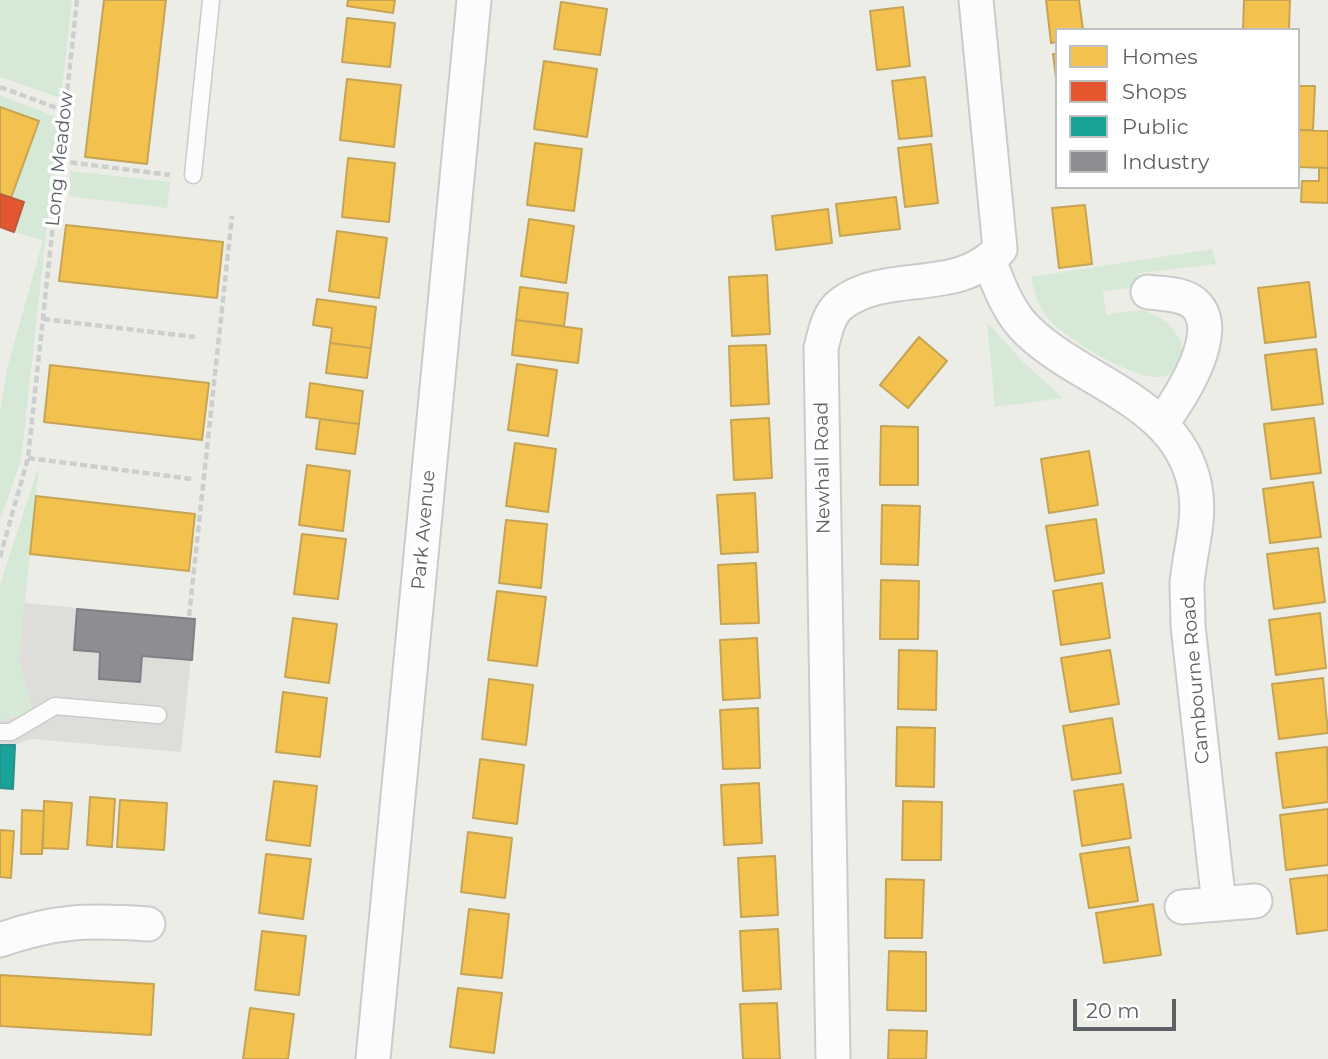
<!DOCTYPE html>
<style>
body{margin:0}
#map{position:relative;width:1328px;height:1059px;overflow:hidden;background:#edede8;font-family:Montserrat,sans-serif}
canvas{display:block}
.legend{position:absolute;left:1055px;top:28px;width:245px;height:161px;box-sizing:border-box;background:#fff;border:2px solid #bebfc1;margin:0;padding:9px 12px;list-style:none;font-size:21px;color:#5d6065}
.legend li{display:flex;align-items:center;gap:14px;height:35px}
.legend b{width:35px;border:2px solid #bebfc1}
.scale{position:absolute;left:1073px;top:999px;width:103px;height:32px;box-sizing:border-box;border:4px solid #5d6065;border-top:0;padding-left:9px;font-size:21px;line-height:24px;white-space:nowrap;color:#5d6065;-webkit-text-stroke:5px #fff;paint-order:stroke}
</style>
<div id="map">
<canvas width="1328" height="1059"></canvas>
<ul class="legend">
<li><b style="height:19px;background:#f2c14e"></b>Homes</li>
<li><b style="height:19px;background:#e4572e"></b>Shops</li>
<li><b style="height:19px;background:#17a398"></b>Public</li>
<li><b style="height:19px;background:#8d8d92"></b>Industry</li>
</ul>
<div class="scale">20 m</div>
</div>
<script>
const context = document.querySelector('canvas').getContext('2d');
context.lineJoin = 'round';
function fill(path, color) { context.fillStyle = color; context.fill(path, 'evenodd'); }
function strokePath(path, color, width, dash) { context.strokeStyle = color; context.lineWidth = width; context.lineCap = dash ? 'butt' : 'round'; context.setLineDash(dash || []); context.stroke(path); }
function write(font, color, halo, rows, align = 'center') {
  context.font = font + ' Montserrat,sans-serif'; context.lineWidth = 7; context.setLineDash([]); context.textBaseline = 'middle'; context.strokeStyle = halo; context.fillStyle = color; for (const [text, x, y, turn = 0] of rows) {
    context.save(); context.translate(x, y); context.rotate((+turn || 0) * Math.PI / 180); context.textAlign = isNaN(turn) ? turn : align; if (halo) context.strokeText(text, 0, 0); context.fillText(text, 0, 0); context.restore();
  }
}
fill(new Path2D(`
 M24 603 195 619 181 752 32 739 15 745H0V721L33 712 19 659Z`), '#deddd9');
fill(new Path2D(`
 M0 0H72L61 98 0 77Z
 M0 95 59 118 21 460 0 520V413L7 369 43 240 14 232 24 202 11 198 39 122 0 107Z
 M70 171 170 182 167 208 69 196Z
 M1212 249 1216 264 1139 273V287L1103 291 1106 315C1117 313 1133 309 1144 311 1170 317 1201 353 1170 374 1146 390 1063 337 1047 317 1038 305 1034 291 1031 277Z
 M987 322 1022 361 1063 398 995 407Z
 M39 465 19 659 33 712 0 721V585Z`), '#d6e8d6');
const homes = new Path2D(`
 M104 0H166L147 164 85 157Z
 M348 0H395L393 13 347 6Z
 M1046 0H1079L1083 30H1057V42L1051 43Z
 M1244 0H1290L1289 30H1243Z
 M561 2 607 9 600 55 554 49Z
 M903 7 910 66 877 70 870 11Z
 M347 18 395 23 390 67 342 62Z
 M1053 54H1057V86Z
 M544 61 597 69 587 137 534 129Z
 M925 77 932 136 899 139 892 81Z
 M347 79 401 85 394 147 340 140Z
 M1298 86H1315L1313 130H1298Z
 M0 107 39 121 11 198 0 194Z
 M1298 130 1328 131V168L1298 167Z
 M535 143 582 149 574 211 527 205Z
 M931 144 938 203 905 207 898 148Z
 M348 158 395 163 389 222 342 217Z
 M1319 168H1328V203L1301 202 1302 181H1319Z
 M896 197 900 229 840 236 836 204Z
 M1085 205 1092 264 1059 268 1052 208Z
 M828 209 832 243 776 250 772 216Z
 M529 219 574 226 566 283 521 276Z
 M66 225 223 242 217 298 59 281Z
 M337 231 387 238 379 298 329 291Z
 M767 275 770 334 732 336 729 277Z
 M1309 282 1316 337 1265 343 1258 288Z
 M520 287 568 293 564 326 516 320Z
 M317 299 376 307 371 348 330 343 332 328 313 325Z
 M516 320 582 329 578 363 512 355Z
 M919 337 947 361 908 408 880 385Z
 M330 343 371 348 367 378 326 373Z
 M766 345 769 404 731 406 729 346Z
 M1316 349 1323 404 1272 410 1265 355Z
 M517 364 557 370 548 436 508 430Z
 M50 365 209 383 202 440 44 422Z
 M310 383 363 391 359 424 306 417Z
 M769 418 772 478 734 480 731 420Z
 M1314 418 1321 473 1271 479 1264 424Z
 M320 419 359 424 355 454 316 449Z
 M881 426 918 427V485H880Z
 M515 443 556 449 548 512 506 506Z
 M1089 451 1098 505 1049 513 1041 459Z
 M307 465 350 471 343 531 299 525Z
 M1313 482 1321 537 1270 543 1263 489Z
 M755 493 758 552 721 554 717 495Z
 M36 496 195 514 189 571 30 554Z
 M882 505 920 506 918 565 881 564Z
 M1096 519 1104 573 1055 581 1046 526Z
 M506 520 547 524 541 588 499 583Z
 M302 534 346 539 338 599 294 594Z
 M1318 548 1325 602 1274 609 1267 554Z
 M756 563 759 623 721 624 718 565Z
 M881 580 919 581 918 639H880Z
 M1102 583 1110 638 1061 645 1053 591Z
 M497 591 546 597 537 666 488 660Z
 M1320 613 1326 668 1276 675 1269 620Z
 M293 618 337 624 329 683 285 677Z
 M757 638 760 698 723 700 720 640Z
 M899 650 937 651 936 710 898 709Z
 M1110 650 1119 704 1070 712 1061 658Z
 M1323 678 1328 733 1279 739 1272 684Z
 M489 679 533 685 526 745 482 739Z
 M283 692 327 698 320 757 276 752Z
 M758 708 760 768 723 769 720 710Z
 M1112 718 1121 773 1072 780 1063 726Z
 M897 727 935 728 934 787 896 786Z
 M1327 747 1328 802 1283 808 1276 753Z
 M480 759 524 765 517 824 473 818Z
 M274 781 317 786 310 846 266 840Z
 M759 783 762 843 724 845 721 785Z
 M1123 784 1131 838 1082 846 1074 791Z
 M90 797 115 799 112 847 87 845Z
 M120 800 167 803 164 850 117 847Z
 M44 801 72 803 68 849 43 848Z
 M903 801 942 802 941 860H902Z
 M1328 809V865L1286 870 1280 815Z
 M22 810 44 811 42 854H21Z
 M0 830 14 831 11 878 0 877Z
 M468 832 512 838 505 898 461 892Z
 M1129 847 1138 901 1089 908 1080 854Z
 M266 854 311 859 303 919 259 913Z
 M775 856 778 915 741 917 738 858Z
 M1328 875V930L1297 934 1290 879Z
 M886 879 924 880 922 938H885Z
 M1153 904 1161 955 1104 963 1096 913Z
 M469 909 509 914 502 978 461 974Z
 M778 929 781 989 743 991 740 931Z
 M262 931 306 936 299 995 255 990Z
 M889 951 926 952V1011L887 1010Z
 M0 975 154 984 151 1035 0 1026Z
 M458 988 502 993 494 1053 450 1047Z
 M777 1003 780 1059H743L740 1004Z
 M250 1008 294 1014 288 1059H243Z
 M889 1030 927 1031 926 1059H888Z`);
fill(homes, '#f2c14e');
strokePath(homes, '#c5a455', 2);
const shops = new Path2D(`
 M0 194 24 202 14 232 0 227Z`);
fill(shops, '#e4572e');
strokePath(shops, '#bc5a3e', 2);
const public = new Path2D(`
 M0 745H15L13 789 0 788Z`);
fill(public, '#17a398');
strokePath(public, '#2c8f89', 2);
const industry = new Path2D(`
 M77 609 195 619 192 660 142 656 140 682 99 679 100 652 74 650Z`);
fill(industry, '#8d8d92');
strokePath(industry, '#7f8084', 2);
const lane = new Path2D(`
 M193 175 211 0
 M0 732H11L55 706 158 715`);
const street = new Path2D(`
 M989 261C999 285 1008 312 1028 331 1083 384 1179 401 1195 487 1201 520 1190 550 1187 583 1187 597 1188 611 1188 626L1219 904
 M1148 292C1163 294 1183 293 1195 304 1224 332 1180 398 1162 423
 M1182 907 1255 901
 M0 940C57 920 89 920 148 924
 M373 1059 474 0
 M833 1059 821 348C825 333 828 314 841 304 888 268 958 297 1000 249L976 0`);
strokePath(lane, '#cacbca', 19);
strokePath(street, '#cacbca', 37);
strokePath(new Path2D(`
 M0 87 65 111
 M60 161 170 175
 M43 319 195 337
 M28 458 192 479
 M0 557 28 458 77 0
 M189 616 232 216`), '#cbcfcd', 4.5, [7, 3.5]);
strokePath(lane, '#fcfcfc', 16);
strokePath(street, '#fcfcfc', 33);
write('19px', '#5d6065', '#fff', [
 ["Long Meadow",60,159,-84],
 ["Newhall Road",823,468,-91],
 ["Park Avenue",424,530,-85],
 ["Cambourne Road",1196,680,-95]
]);
</script>
